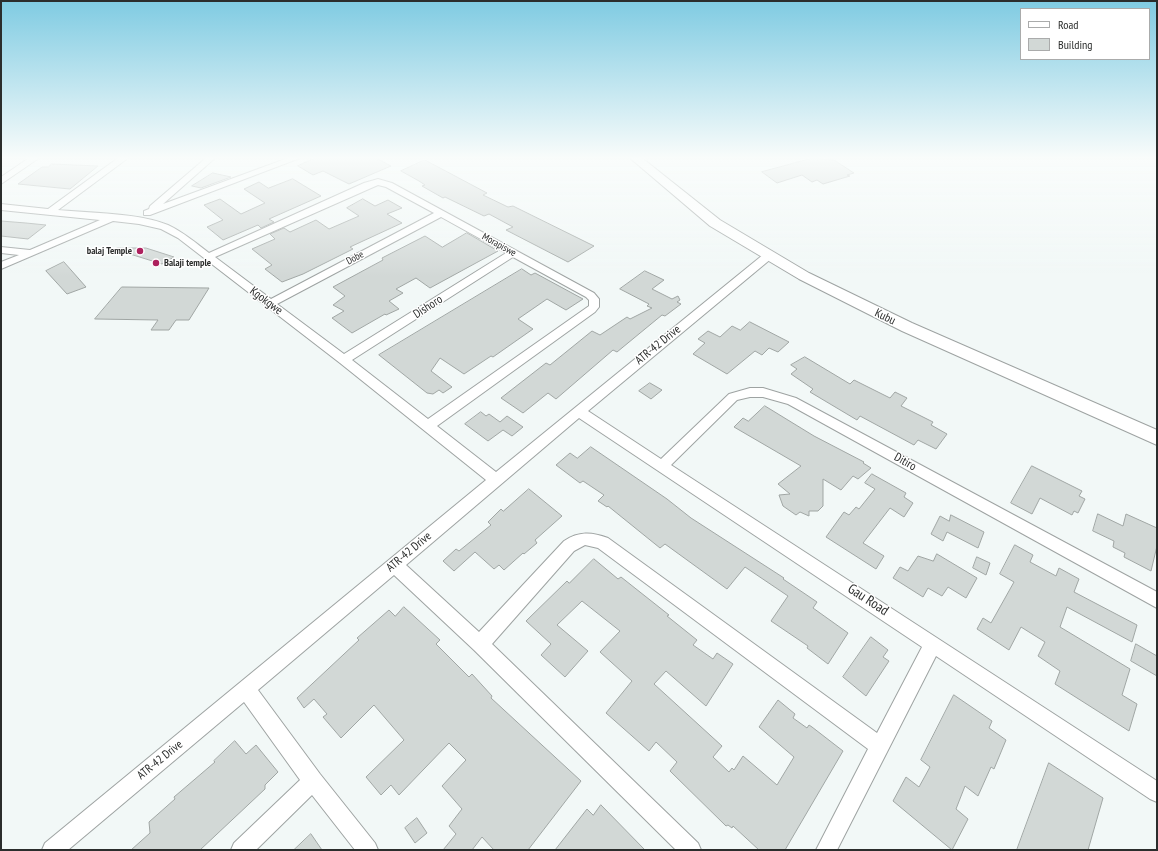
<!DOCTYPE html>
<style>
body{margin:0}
#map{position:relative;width:1158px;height:851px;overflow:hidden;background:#f2f8f7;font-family:"PT Sans Narrow",sans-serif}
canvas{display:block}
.frame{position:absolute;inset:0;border:2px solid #2b2d2c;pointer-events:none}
.legend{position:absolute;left:1020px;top:8px;width:130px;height:52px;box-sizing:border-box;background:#fff;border:1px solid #aaabab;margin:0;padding:5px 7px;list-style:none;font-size:12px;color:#2b2d2c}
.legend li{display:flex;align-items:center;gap:8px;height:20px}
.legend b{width:20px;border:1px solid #aaabab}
</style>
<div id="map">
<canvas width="1158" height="851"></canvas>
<div class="frame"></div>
<ul class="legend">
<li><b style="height:5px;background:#fff"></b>Road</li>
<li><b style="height:11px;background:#d2d8d6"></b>Building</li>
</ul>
</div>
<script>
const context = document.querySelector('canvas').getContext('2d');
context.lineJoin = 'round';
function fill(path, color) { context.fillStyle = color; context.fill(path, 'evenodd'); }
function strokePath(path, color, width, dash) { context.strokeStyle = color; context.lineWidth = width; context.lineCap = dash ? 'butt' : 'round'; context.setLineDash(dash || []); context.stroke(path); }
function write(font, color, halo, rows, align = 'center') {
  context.font = font + ' "PT Sans Narrow",sans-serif'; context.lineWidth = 3; context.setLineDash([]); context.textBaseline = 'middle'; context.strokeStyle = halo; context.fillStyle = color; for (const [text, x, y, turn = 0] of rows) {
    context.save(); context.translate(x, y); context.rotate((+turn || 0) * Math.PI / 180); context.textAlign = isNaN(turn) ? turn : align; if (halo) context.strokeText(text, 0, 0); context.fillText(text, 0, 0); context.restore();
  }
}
const building = new Path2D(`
 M315 158H376L391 166 349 184 323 171 313 175 298 166Z
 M813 158 834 160 854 173 847 175 850 176 823 184 817 180 812 182 802 175 777 183 762 172Z
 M425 160 487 193 483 195 508 207 513 206 594 246 568 262 506 230 513 227 489 214 484 216 445 197 443 198 422 186 425 185 419 181 401 171Z
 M52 164 98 166 70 189 18 184 42 167H48Z
 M213 173 231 177 201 188 192 186Z
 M293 179 321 196 269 219 274 222 261 228 258 225 223 240 207 227 223 220 204 205 220 199 241 214 265 203 244 189 259 182 268 188Z
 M363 199 375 206 388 200 402 208 387 214 402 223 350 247 353 249 303 274 282 282 265 269 272 265 252 249 275 239 270 234 284 228 290 232 316 220 329 229 359 216 347 208Z
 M1 221 26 223 46 225 28 239 1 236Z
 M467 233 498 251 430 288 416 278 396 289 403 293 389 301 399 309 386 315 385 314 352 333 332 318 344 311 333 305 345 296 333 287 383 260 382 258 425 236 442 247Z
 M117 248H146L174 257 162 264 117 250Z
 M64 262 86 287 67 294 46 271Z
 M522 269 531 275 535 273 583 299 566 310 547 299 518 319 533 329 493 357 491 356 464 374 440 358 431 371 452 387 443 393 439 390 433 394 427 393 379 355Z
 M645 271 664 280 652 289 672 299 678 296 680 300 677 302 681 304 665 316 662 315 617 352 613 350 556 399 548 393 523 413 501 398 546 363 550 365 592 331 600 335 627 317 630 319 652 308 647 306 649 304 620 289Z
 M122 287 209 288 189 320H176L169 330H151L158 320 95 319Z
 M750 322 789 342 778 352 769 348 762 355 755 351 727 374 693 354 705 343 698 339 708 331 720 337 732 326 740 330Z
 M805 357 850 384 854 380 890 398 895 392 907 398 901 406 933 422 931 425 947 434 936 449 918 440 914 445 860 416 857 420 810 392 813 389 791 374 797 369 791 365Z
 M650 383 662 390 651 399 639 391Z
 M765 406 814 436 864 462 863 463 871 468 858 479 853 476 841 490 823 479V506L818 511H809V516L800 512 796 515 783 506 779 495 790 494 778 484 801 466 734 427 743 418 748 421Z
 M481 412 486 416 489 414 500 422 507 416 523 427 512 436 503 430 488 441 465 424Z
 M591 447 667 499 691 518 784 578 783 579 817 602 813 608 848 633 828 664 807 648 808 646 771 621 788 596 745 567 727 589 665 544 660 548 608 506 607 507 598 501 604 495 583 481 580 483 556 465 570 453 577 458Z
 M1032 466 1082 491 1079 496 1085 499 1078 513 1074 511 1072 515 1040 498 1032 514 1011 503Z
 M872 474 906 493 904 497 913 503 904 517 890 508 863 543 884 556 876 569 826 537 844 512 849 515 856 507 859 509 875 489 865 483Z
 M529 489 562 516 535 540 537 543 524 554 523 553 504 570 499 565 494 569 475 552 454 571 443 561 456 549 459 551 491 525 488 522 501 509 503 511Z
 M1098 514 1123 526 1126 514 1157 528V546L1151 571 1124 557 1125 553 1113 547 1114 541 1093 531Z
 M951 515 984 532 978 548 947 532 943 541 931 534 940 516 949 521Z
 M1015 545 1033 555 1030 562 1056 576 1059 568 1079 579 1074 592 1137 625 1132 642 1067 607 1060 627 1130 669 1122 695 1137 704 1129 731 1055 684 1060 671 1038 656 1045 642 1021 627 1009 650 977 629 983 618 991 623 1014 582 1000 574Z
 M937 554 977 578 966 598 948 587 942 596 928 588 923 597 893 578 900 567 908 571 918 556 933 561Z
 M977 557 990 563 986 575 973 568Z
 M594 559 618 579 621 577 669 615 667 616 697 640 693 645 713 659 717 653 733 664 706 706 666 671 654 684 722 746 713 757 729 772 732 768 734 770 743 756 777 785 794 757 759 727 778 700 795 714 793 718 807 728 809 725 812 727 843 751 785 850H759L733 826 732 828 728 825 726 826 670 771 677 762 656 742 649 751 606 713 632 681 600 652 620 631 582 601 557 625 588 651 565 677 541 655 551 644 526 621 567 581 569 583Z
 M404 607 440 640 436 644 469 677 472 674 492 696 491 698 581 781 528 850H494L482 837 472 850H443L456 834 449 826 462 809 442 786 466 760 449 743 399 795 391 785 381 795 366 777 404 740 374 705 341 738 323 717 327 714 314 699 304 708 297 698 359 640 357 638 389 610 395 616Z
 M871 637 888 650 883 657 889 661 866 696 843 677Z
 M1136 644 1157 656V676L1131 661Z
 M954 695 992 721 989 728 1006 740 994 769 991 767 978 796 965 786 956 809 968 819 952 850 893 801 906 777 919 787 930 767 921 760Z
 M235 741 246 754 256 745 278 772 265 785V789L200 850H131L150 833 149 822 175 799 174 797 215 762 214 761Z
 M1049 763 1103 798 1088 850H1017Z
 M601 805 645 850H555L587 809 593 815Z
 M417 818 427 833 415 843 405 828Z
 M311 834 322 850H294Z`);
fill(building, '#d2d8d6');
strokePath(building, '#a0a6a4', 1);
const minor = new Path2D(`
 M29 158H39L1 184V177Z
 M118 158H128L58 210C90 213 140 213 168 225 183 232 196 243 209 253L364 183 378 179 392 183 594 293 599 299V307L595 312 437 426 496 472 764 254H772L773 256 772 258 588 411 661 459 729 394 750 388H763L796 398 1157 592V608L788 404 763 397H750L737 400 671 465 1157 781V802L1150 799 936 656 837 850H816L868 749 598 548 585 545 574 551 492 644 698 843 701 850H676L474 650 394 575 258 690 320 774 375 843 378 850H355L312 795 256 850H231L234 843 300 780 244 702 68 850H42L45 843 486 480 340 363 178 238 161 229 139 224 113 221 1 269V262L19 255 1 253V247L30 250 100 220 1 210V204L48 209ZM378 185 386 187 434 213 271 299 215 257ZM441 217 506 253 344 354 277 304ZM513 257 586 297 589 300V306L428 419 352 360ZM579 418 922 647 877 733 608 538C592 532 579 531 564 541L479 632 406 565Z
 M206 158H215L163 204 288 158H300L150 215H144V211L149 209 150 206Z`);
const secondary = new Path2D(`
 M630 158H642L720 220 809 273 912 323 1157 430V445L902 331 799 279 710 226Z`);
strokePath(minor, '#9ea3a2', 2);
strokePath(secondary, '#9ea3a2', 2);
fill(minor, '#fff');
fill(secondary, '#fff');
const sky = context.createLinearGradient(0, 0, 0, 277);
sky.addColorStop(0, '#7fcbe2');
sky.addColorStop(0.57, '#f9fcfb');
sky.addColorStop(1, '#f9fcfb00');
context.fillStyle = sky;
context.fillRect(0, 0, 1158, 277);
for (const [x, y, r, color] of [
 [140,251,4,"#ad205d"],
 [156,263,4,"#ad205d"]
]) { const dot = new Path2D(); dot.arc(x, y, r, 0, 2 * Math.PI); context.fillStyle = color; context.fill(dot); strokePath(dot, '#fff', 1.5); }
write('10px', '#2b2d2c', '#fff', [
 ["Morapiswe",499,245,29],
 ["Dobe",355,258,-28]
]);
write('bold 10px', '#2b2d2c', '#fff', [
 ["balaj Temple",132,251],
 ["Balaji temple",164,263,"left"]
], 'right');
write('12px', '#2b2d2c', '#fff', [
 ["Kgokgwe",266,301,37],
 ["Dishoro",428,307,-33],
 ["Kubu",885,317,25],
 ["ATR-42 Drive",658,345,-39],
 ["Ditiro",905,462,29],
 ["ATR-42 Drive",409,552,-40],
 ["ATR-42 Drive",160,760,-39]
]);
write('14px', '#2b2d2c', '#fff', [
 ["Gau Road",868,600,33]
]);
</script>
